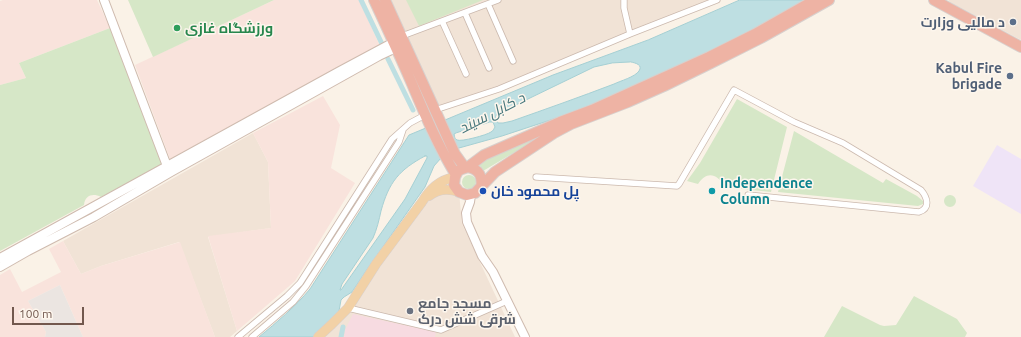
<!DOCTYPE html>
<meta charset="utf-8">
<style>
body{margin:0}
#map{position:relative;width:1021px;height:337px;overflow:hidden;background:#faf2e7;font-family:Ubuntu,sans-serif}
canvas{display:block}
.scale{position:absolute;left:12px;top:307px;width:72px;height:18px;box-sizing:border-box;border:2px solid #72584e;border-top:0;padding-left:5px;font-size:12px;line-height:14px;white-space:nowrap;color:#72584e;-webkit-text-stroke:3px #fdf6ed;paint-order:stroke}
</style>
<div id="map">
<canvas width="1021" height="337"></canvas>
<div class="scale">100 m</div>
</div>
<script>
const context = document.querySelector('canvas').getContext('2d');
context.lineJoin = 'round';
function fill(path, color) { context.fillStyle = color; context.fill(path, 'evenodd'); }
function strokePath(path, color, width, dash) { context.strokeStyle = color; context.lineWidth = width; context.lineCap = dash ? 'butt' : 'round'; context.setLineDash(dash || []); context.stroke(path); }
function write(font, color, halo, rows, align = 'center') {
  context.font = font + ' Ubuntu,Cairo,sans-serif'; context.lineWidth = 3; context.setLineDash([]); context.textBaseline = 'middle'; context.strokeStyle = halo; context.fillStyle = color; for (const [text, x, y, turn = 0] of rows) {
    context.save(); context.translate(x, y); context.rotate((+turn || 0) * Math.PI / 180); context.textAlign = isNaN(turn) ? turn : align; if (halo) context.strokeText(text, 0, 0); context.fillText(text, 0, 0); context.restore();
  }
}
fill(new Path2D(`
 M385 0H717L499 89 435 110Z
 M948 0H1021V40L950 2Z
 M253 133 268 162 271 228 208 237 237 331 230 337H215L179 242 101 266 81 274 63 241Z
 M459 192 462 224 515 337H318L332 324 429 196Z`), '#f1e3d6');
fill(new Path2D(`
 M3 0H97L110 28 19 63 26 78 0 85V1Z
 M274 0H359L380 46 309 83 170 159 135 65Z
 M323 96 340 125 331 168 355 183 295 281 237 331 208 236 271 228 268 162 253 133Z
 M63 241 81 274 101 266 180 242 215 337H83L60 285 28 301 46 332 45 337H0V275L10 269 22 292 61 272 49 249Z`), '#f9e3dc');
fill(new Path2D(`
 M60 285 83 337H45L46 332 28 301Z`), '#ebe5e1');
fill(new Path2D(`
 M997 145 1021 159V214L973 186Z`), '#efe4f7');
fill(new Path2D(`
 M353 314 436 332 435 337H344L345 330Z`), '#f7dbe1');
fill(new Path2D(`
 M128 0H274L153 57Z
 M406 0H483L419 26Z
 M110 28 162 165 101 197C93 193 85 195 84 205L0 251V85L26 78 19 63Z
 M737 99 787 127 771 192 742 189 738 188V184L724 186C717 173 706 171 698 184L687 181 700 163Z
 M794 131 883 183 886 179 917 196 923 201V204L918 206 778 192Z
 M547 133 483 171 479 164 482 158Z
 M462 182a7 7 0 1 1 14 0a7 7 0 1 1-14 0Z
 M944 201a6 6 0 1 1 12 0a6 6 0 1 1-12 0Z
 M914 296 957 319 967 333 965 337H824L842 306 880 325 884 326 896 325Z`), '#d6e7c7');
const water = new Path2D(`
 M740 0H810L725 44 675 68 581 110 502 136 459 148 448 153 441 158 434 166 425 187 368 268 352 292 344 297 341 300 339 311 313 337H259C277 322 295 307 310 289L409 135 553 75 648 40ZM631 62C636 63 643 65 639 71 635 77 620 81 614 84 580 97 546 109 512 121L503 123H498L495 117 497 114 594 67 612 63ZM490 122H493L495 127C493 130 494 130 491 132 487 135 461 142 457 140 454 138 455 137 454 134L456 133ZM425 156H427V158L405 199 341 290H340L342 284 373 238C377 229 379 220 381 211 389 182 399 170 425 156Z`);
fill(water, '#bedfe2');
strokePath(water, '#a5cfd3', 1);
strokePath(new Path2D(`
 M361 0 383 46
 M388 59 413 110
 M341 337 343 327`), '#bedfe2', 5);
const street = new Path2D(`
 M624 0V8L630 34
 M488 4 513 61
 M465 13 489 68
 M442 21 466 74
 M402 36 498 0
 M435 110 499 89 630 34 717 0
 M536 177 677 186 679 184 734 90 794 122 843 143 921 190C927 197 931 208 919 212L748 195
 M348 308 441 330 507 301
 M238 337 287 296 300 283 392 139 410 123 425 115
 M252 337 293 302 306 286 399 142 403 130`);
const secondary = new Path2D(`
 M104 0 167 166 170 171
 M471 195 470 202 466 213 467 222 482 256 493 272 525 337
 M0 258 338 72 394 42
 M0 267 28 251 94 217 171 172 379 56 396 48`);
const primary = new Path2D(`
 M429 196C438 189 448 188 459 192
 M318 337 332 324 348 308 376 264 422 202C430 189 439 180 455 177`);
const highway = new Path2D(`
 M374 0C387 28 400 56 412 84 425 115 438 146 456 175
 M385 0 455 154 465 168
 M815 0 755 34 709 57 592 110 560 122 484 155 468 167 462 169 458 171 455 177 454 185 459 192 467 195 475 193 495 172 554 133 571 124 628 102 664 86 711 63 761 38 829 0
 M934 0 1021 47
 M468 167C479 169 483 177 481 187`);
strokePath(street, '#cbb9ae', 7);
strokePath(secondary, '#cfbbaf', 10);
strokePath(primary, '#d8d0cd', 10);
strokePath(highway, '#d8d0cd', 12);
strokePath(street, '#fff', 5.5);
strokePath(secondary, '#fff', 8);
strokePath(primary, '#f2d1a6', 9);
strokePath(highway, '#eeb3a4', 10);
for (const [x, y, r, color] of [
 [1013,22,4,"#5c6f8a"],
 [177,28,4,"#2e9e5b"],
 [1010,76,4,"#5c6f8a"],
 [483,191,4,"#1a4fb4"],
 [712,191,4,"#0f9aa8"],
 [410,311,4,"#6b7280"]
]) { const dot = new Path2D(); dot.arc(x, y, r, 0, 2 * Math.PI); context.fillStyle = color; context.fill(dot); strokePath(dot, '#fdf6ed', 1.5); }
write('bold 14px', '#4e5e75', '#fdf6ed', [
 ["د مالیی وزارت",1005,22],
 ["Kabul Fire",1002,68],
 ["brigade",1002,84]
], 'right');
write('bold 14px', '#27864d', '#fdf6ed', [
 ["ورزشگاه غازی",185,28]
], 'left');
write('bold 14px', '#0d838f', '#fdf6ed', [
 ["Independence",720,183],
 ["Column",720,199]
], 'left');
write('bold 14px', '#164399', '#fdf6ed', [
 ["پل محمود خان",491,191]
], 'left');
write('bold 14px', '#5b616d', '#fdf6ed', [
 ["مسجد جامع",418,303],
 ["شرقی شش درک",418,319]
], 'left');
write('italic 15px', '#47777c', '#fdf6ed', [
 ["د کابل سيند",492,113,-27]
]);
</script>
